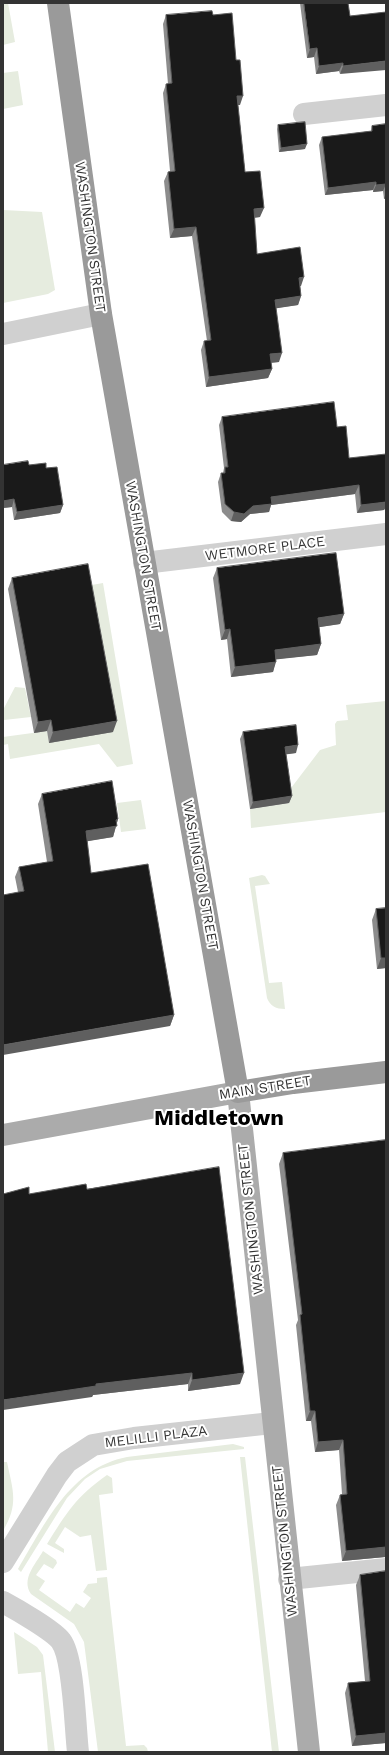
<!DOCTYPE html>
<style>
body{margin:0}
#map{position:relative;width:389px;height:1755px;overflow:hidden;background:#fff;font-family:"Work Sans",sans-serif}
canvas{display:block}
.frame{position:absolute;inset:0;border:4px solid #333;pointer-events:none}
</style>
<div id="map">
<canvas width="389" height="1755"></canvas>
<div class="frame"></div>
</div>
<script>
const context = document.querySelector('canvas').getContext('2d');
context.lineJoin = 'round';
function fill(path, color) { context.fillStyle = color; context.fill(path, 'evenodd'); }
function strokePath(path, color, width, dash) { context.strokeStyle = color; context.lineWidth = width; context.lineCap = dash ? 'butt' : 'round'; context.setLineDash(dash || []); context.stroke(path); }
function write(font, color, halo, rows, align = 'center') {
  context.font = font + ' "Work Sans",sans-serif'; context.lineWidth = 4; context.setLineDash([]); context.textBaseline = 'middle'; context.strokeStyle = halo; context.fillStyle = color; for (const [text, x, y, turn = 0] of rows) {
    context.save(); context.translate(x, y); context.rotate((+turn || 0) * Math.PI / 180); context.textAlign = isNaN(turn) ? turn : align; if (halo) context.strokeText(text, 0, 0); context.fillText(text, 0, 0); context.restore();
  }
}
fill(new Path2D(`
 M3 3H8L15 42 3 45Z
 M18 71 23 105 3 109V73Z
 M3 210 42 212 55 290 48 294 3 303Z
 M103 583 133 764 117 767 99 744 10 759 8 744 3 745V737L47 731 50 743 86 586Z
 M15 687 25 688 31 717 4 720 3 710Z
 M386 701V812L251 828 250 809 289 803 288 792 320 750 336 745 335 724 337 721 348 720 346 705Z
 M141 800 146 829 121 832 117 803Z
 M262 875 265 876 270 884 255 886 269 983 282 982 285 1009C276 1009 270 1006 267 998L249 878Z
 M233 1444 244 1447V1449L127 1461 100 1469 85 1479 67 1498 21 1572 18 1569C45 1524 70 1468 127 1457Z
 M240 1457H245L279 1752H272Z
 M3 1462H7C13 1491 19 1504 3 1531Z
 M107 1475 112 1478 113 1493 99 1495 107 1570 96 1571 91 1535 80 1537 65 1527 55 1543 64 1549V1553L47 1544C67 1512 76 1497 107 1475Z
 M43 1551 56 1560 57 1563 53 1569 44 1564 36 1575 45 1581 39 1590 70 1612 76 1603 84 1608 91 1598 83 1592 88 1584 97 1583V1578L107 1577 126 1746 144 1745 147 1748 148 1752H98L84 1642 74 1624 31 1594C21 1579 35 1565 43 1551Z
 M14 1632 37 1647 43 1655 55 1752H48L41 1672 18 1674Z`), '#e6ecdf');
strokePath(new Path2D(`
 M304 114 386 105
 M3 334 101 314
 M144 563 386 534
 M3 1562 57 1475 67 1462 93 1445 134 1438 272 1423
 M289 1579 386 1569
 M3 1602C16 1609 54 1631 61 1641 74 1658 75 1728 78 1752`), '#d0d0d0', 22);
strokePath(new Path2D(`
 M3 1135 238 1092 309 1752`), '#ababab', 22);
strokePath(new Path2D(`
 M58 3 101 314 238 1092 293 1083 386 1072`), '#9a9a9a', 22);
fill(new Path2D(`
 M300 3H348L350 16 386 12 340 74 339 71 316 74 314 57 307 58Z
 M166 15H213L240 105H238L245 172 260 217 254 218 257 254 301 286H300L301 296 298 305 276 308 279 362 271 363 272 369 268 378 206 387 201 350 204 341H207L192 236 170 238 164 181 168 172 170 171 163 93 166 84H168L163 24Z
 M386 124V198L384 199 383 191 373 192V190L325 195 319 145 322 137 371 131 372 126Z
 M278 125 305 149 279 152 277 129Z
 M222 417 337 427 349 458 386 507 384 510 357 513 355 494 271 505 269 512 250 514 241 522 231 521 222 512 218 482 221 473H223L224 468 219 425Z
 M3 465H29L46 468 63 505 60 513 14 520 12 507 3 508Z
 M217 568 344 614 340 624 319 627 321 644 317 655 276 659 273 672 231 677 227 639 221 640 213 578Z
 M12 578 113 732 49 743 47 731 34 733 8 589Z
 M243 732 296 753 286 754 292 796 289 803 250 809 240 739Z
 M42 794 118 819 113 837 87 841 91 873 174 1015 170 1026 18 892 15 877 19 867 47 862 38 804Z
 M376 909 386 968 377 969 372 920Z
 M386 1140V1557L342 1561 336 1505 340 1495 342 1494 339 1450 315 1452 311 1421H306L296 1325 298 1320 279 1164 283 1153Z
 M87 1189 240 1384 188 1391V1384L93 1395 92 1397 29 1194Z
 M360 1575 386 1743 352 1746 345 1693 348 1683 365 1681 356 1585Z`), '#8c8c8c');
fill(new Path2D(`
 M317 48 314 57 307 58 310 49Z
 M386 61V70L340 74 343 66Z
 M343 63 339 71 316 74 319 66Z
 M237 96H243L240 105H234Z
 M307 144 305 149 279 152 281 148Z
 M376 182 373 190 325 195 328 188Z
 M386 184 383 191 373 192 376 185Z
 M386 192V198L384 199Z
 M264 208 260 217 250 218 254 209Z
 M196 227 192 236 170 238 174 229Z
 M304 277 301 286 295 287 299 278Z
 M301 296 298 305 272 309 275 300Z
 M282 353 279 362 266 363 270 354Z
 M272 369 268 378 206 387 209 377Z
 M359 485 355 494 271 505 269 512 250 514 241 522 231 521 234 512 253 506 271 497Z
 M14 499 12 507 3 508V501Z
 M386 502V507L384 510 357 513 361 505Z
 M63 505 60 513 14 520 17 512Z
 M344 614 340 624 314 628 318 618Z
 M230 629 227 639 221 640 225 630Z
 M321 644 317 655 271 660 275 650Z
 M276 662 273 672 231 677 235 667Z
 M51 720 47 731 34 733 38 722Z
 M117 721 113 732 49 743 53 732Z
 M298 745 296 753 282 755 285 747Z
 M292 796 289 803 250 809 253 802Z
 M118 819 113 837 83 842 86 831Z
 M381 958H386V968L377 969Z
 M174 1015 170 1026 3 1055V1045Z
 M192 1373 188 1384 93 1395 92 1397 3 1410V1400L96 1384Z
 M244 1373 240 1384 188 1391 192 1380Z
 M310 1411H315L311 1421H306Z
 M343 1440 339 1450 315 1452 318 1442Z
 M386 1547V1554L385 1557 342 1561 346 1551Z
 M386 1733V1743L352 1746 356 1736Z`), '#5f5f5f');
const building = new Path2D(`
 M304 3H348L350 16 386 12V61L343 66V63L319 66 317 48 310 49Z
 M212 11 213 15 232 13 236 60H240L243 96H237L245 172 260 171 264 208 254 209 257 254 300 247 304 277 299 278 301 296 275 300 282 353 270 354 272 369 209 377 204 341 211 340 196 227 174 229 168 172 175 171 166 84 172 83 166 15Z
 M305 122 307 144 281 148 278 125Z
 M386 124V189V184L376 185V182L328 188 322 137 372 131V126Z
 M334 402 337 427 346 426 349 458 386 454V502L361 505 359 485 271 497 272 504 253 506 244 514 234 512 225 504 221 473H225V467H228L222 417Z
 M28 461 29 465 46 463V468L57 467 63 505 17 512 14 499 3 501V465Z
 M336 553 344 614 318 618 321 644 275 650 276 662 235 667 230 629 225 630 217 568Z
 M88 564 117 721 53 732 51 720 38 722 12 578Z
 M296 725 298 745 285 747 292 796 253 802 243 732Z
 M112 781 118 819 116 820 117 826 86 831 91 873 148 864 174 1015 3 1045V895L24 891 19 867 53 861 42 794Z
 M386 908V958H381L376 909Z
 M386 1140V1547L346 1551 340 1495 347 1494 343 1440 318 1442 315 1411H310L300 1315 302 1314 283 1153Z
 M219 1167 244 1373 192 1380V1373L96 1384V1386L3 1400V1194L29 1187V1194L86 1184 87 1189Z
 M386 1571V1733L356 1736 348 1683 370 1681 360 1575Z`);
fill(building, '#1a1a1a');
strokePath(building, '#5f5f5f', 1);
write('14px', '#333', '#fff', [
 ["WASHINGTON STREET",90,237,82],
 ["WETMORE PLACE",265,549,-7],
 ["WASHINGTON STREET",143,556,80],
 ["WASHINGTON STREET",200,875,80],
 ["MAIN STREET",265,1088,-9],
 ["WASHINGTON STREET",251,1219,-96],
 ["MELILLI PLAZA",156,1437,-7],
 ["WASHINGTON STREET",285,1541,-96]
]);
write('bold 22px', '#000', '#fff', [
 ["Middletown",219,1119]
]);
</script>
